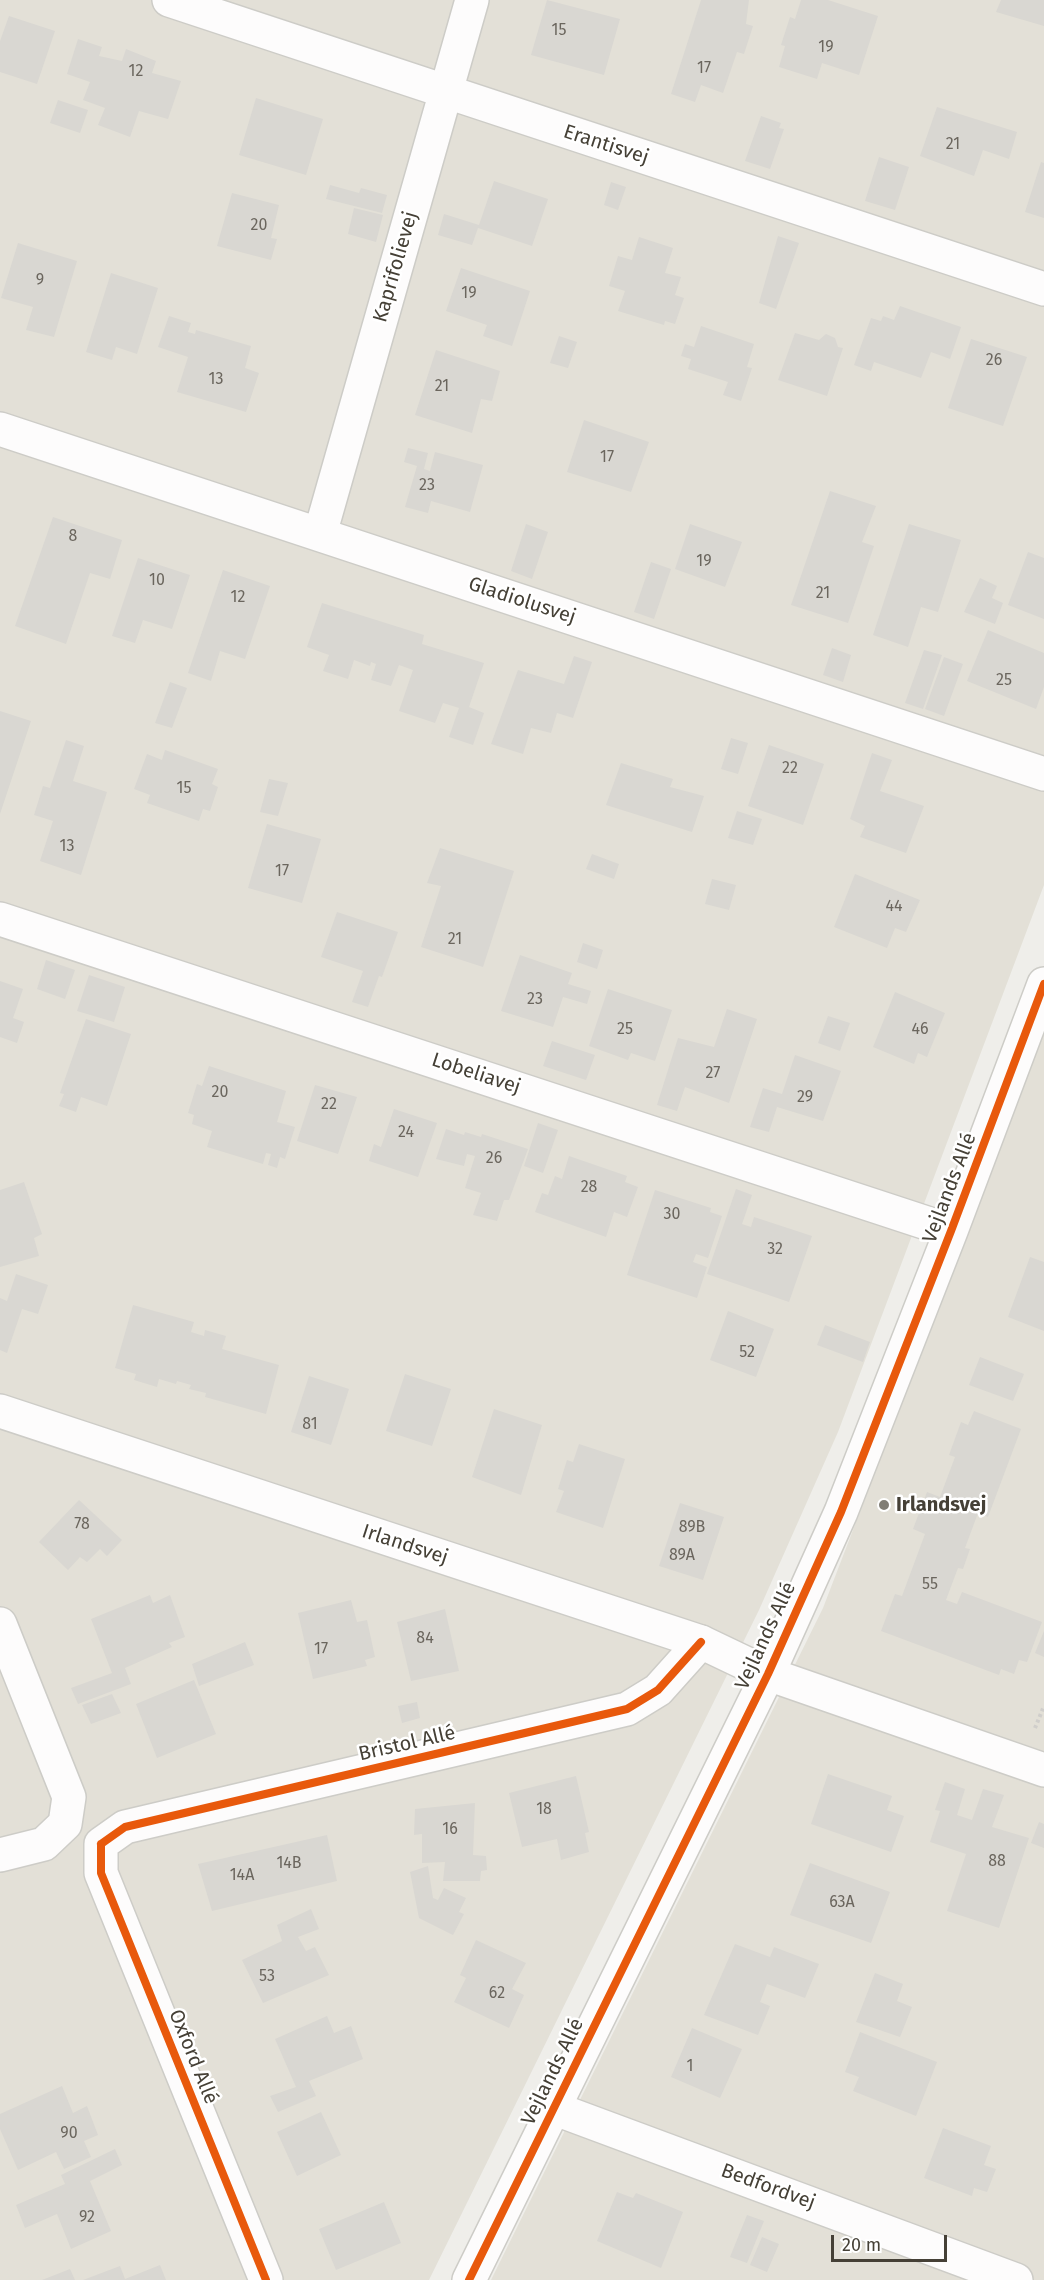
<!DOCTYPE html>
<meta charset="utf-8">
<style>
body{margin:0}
#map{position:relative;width:1044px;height:2280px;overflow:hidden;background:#efeeea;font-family:"Fira Sans",sans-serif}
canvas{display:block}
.scale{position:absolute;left:831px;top:2235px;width:116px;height:27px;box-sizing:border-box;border:3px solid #454036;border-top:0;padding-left:8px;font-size:18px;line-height:21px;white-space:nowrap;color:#454036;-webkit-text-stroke:4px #fff;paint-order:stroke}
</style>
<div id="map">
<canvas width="1044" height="2280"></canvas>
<div class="scale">20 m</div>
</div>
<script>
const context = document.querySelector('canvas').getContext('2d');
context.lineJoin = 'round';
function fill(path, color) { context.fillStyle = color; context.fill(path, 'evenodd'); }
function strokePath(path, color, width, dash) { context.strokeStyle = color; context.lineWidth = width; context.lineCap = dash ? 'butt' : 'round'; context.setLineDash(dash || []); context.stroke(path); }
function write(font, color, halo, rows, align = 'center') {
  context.font = font + ' "Fira Sans",sans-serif'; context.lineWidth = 5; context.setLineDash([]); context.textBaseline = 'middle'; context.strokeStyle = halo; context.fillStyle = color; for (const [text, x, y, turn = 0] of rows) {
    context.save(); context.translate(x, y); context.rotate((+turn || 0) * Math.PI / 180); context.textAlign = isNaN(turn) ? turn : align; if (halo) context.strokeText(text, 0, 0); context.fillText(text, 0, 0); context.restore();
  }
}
fill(new Path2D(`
 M0 0H1044V885L838 1432 759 1610 429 2280H0Z
 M1044 1033V2280H491L823 1608Z`), '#e3e0d7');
fill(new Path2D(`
 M547 0 620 19 604 75 531 55Z
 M701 0H749L746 24 753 26 744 54 737 52 723 93 701 85 695 102 671 94Z
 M801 0H828L878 16 859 75 822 63 817 79 779 67 785 46 781 45 790 17 795 19Z
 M1001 0H1044V26L996 12Z
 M9 16 55 31 37 84 0 72V41Z
 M78 39 102 47 99 56 122 61 126 49 156 61 152 73 181 81 168 119 139 111 130 137 98 125 105 108 83 100 90 82 67 74Z
 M256 98 323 119 306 175 239 155Z
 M58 100 88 110 80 133 50 123Z
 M937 107 1017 132 1009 159 983 150 974 176 920 156Z
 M761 116 781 123 779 128 784 129 770 169 745 161Z
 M879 157 909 167 895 210 865 201Z
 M1041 162 1044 163V218L1025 212Z
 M494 181 548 199 532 246 478 228 472 245 438 235 444 214 479 225Z
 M611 182 626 187 618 210 604 205Z
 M330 185 359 193 361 188 387 195 382 213 326 199Z
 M232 193 279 205 271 238 277 239 271 260 217 246Z
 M354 208 383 215 376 242 348 234Z
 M778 236 799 243 776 309 759 303Z
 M639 237 673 248 665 273 681 277 675 295 684 298 675 324 665 321 664 325 618 311 625 291 609 286 618 256 632 260Z
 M18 243 77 261 54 337 26 330 33 307 1 298Z
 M461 268 530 291 512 346 483 336 487 325 446 311Z
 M111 273 158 288 137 354 116 347 112 360 86 352Z
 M900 306 961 327 950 359 931 352 921 378 874 362 871 371 854 365 871 318 881 321 883 316 894 320Z
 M169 316 191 323 188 332 195 334 196 330 251 346 245 368 259 373 246 412 177 392 188 357 158 347Z
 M701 326 754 344 747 367 752 368 741 401 723 395 728 382 688 369 691 359 681 356 685 344 694 347Z
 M795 333 819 340 826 334 835 338 838 347 843 348 827 396 778 380Z
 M559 336 577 342 568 368 550 363Z
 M971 339 1027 357 1003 426 948 408Z
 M436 350 500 371 492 401 481 399 472 433 415 415Z
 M584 420 649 442 631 492 567 472Z
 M408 448 428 453 424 469 430 471 435 452 483 465 470 512 431 501 428 513 405 507 417 466 404 462Z
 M830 491 876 506 862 542 874 546 848 623 791 605Z
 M53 517 122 540 110 579 90 573 66 644 15 626Z
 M526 524 548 532 532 579 511 571Z
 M690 524 742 542 725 587 675 569Z
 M909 524 961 540 938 612 921 607 908 647 873 635Z
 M1028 552 1044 558V619L1008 605Z
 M138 558 190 575 172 629 143 620 135 643 112 636Z
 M651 562 671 569 654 619 634 612Z
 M223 570 270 586 245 659 220 651 211 681 188 673Z
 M980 578 997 586 992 598 1003 603 995 624 964 612Z
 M322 603 424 635 422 644 484 663 469 707 484 713 473 745 449 737 459 708 443 703 435 723 399 711 413 670 399 665 391 686 371 680 376 664 371 662 370 666 354 660 348 679 323 671 329 655 307 647Z
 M988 630 1044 653V687L1036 709 967 681Z
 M832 648 851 655 843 682 823 675Z
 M924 650 942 655 923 709 905 703Z
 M574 656 592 662 573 718 557 713 551 733 531 728 523 754 491 744 518 670 564 684Z
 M944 657 963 664 944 716 925 709Z
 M170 682 187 688 172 728 155 723Z
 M0 711 31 721 0 814Z
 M731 738 748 743 738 774 721 769Z
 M66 740 84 746 73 781 107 792 81 875 40 861 53 821 34 815 43 786 50 788Z
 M769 745 824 764 803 825 748 806Z
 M165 750 218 769 212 784 218 787 210 811 203 809 199 821 147 803 150 795 134 789 147 754 162 760Z
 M872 753 892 760 880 791 924 806 906 853 860 837 865 826 850 819Z
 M621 763 673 779 670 787 704 796 692 832 606 805Z
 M269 779 288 783 278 816 260 812Z
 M737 811 762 819 753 845 728 838Z
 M267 824 321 839 302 903 248 888Z
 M440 848 514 871 483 967 421 947 441 886 427 883Z
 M592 854 619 864 614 879 586 869Z
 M855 874 920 900 906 932 895 928 887 948 834 927Z
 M712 879 736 885 729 910 705 904Z
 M337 912 398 932 382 977 379 976 368 1007 352 1002 363 971 321 957Z
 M583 943 603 950 597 969 577 962Z
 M520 955 572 973 568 984 591 991 587 1004 563 997 553 1027 501 1011Z
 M46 960 75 970 65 999 37 989Z
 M89 975 125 987 114 1022 77 1011Z
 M0 981 23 989 13 1018 24 1022 17 1043 0 1037Z
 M608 989 672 1010 655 1061 631 1053 628 1060 589 1046Z
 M895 992 945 1013 927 1057 918 1053 914 1064 873 1047Z
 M727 1009 757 1019 729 1103 685 1087 677 1111 657 1105 678 1038 714 1047Z
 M828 1016 850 1023 840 1051 818 1043Z
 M86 1019 131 1034 107 1106 81 1097 76 1112 59 1106 64 1094 60 1093Z
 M552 1041 595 1055 586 1080 543 1066Z
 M795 1055 841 1071 823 1121 777 1107 769 1132 750 1127 763 1088 782 1094Z
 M209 1066 286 1091 277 1122 295 1127 285 1159 280 1157 277 1168 268 1165 271 1154 266 1153 263 1164 207 1147 212 1131 192 1124 194 1115 188 1113 197 1084 202 1086Z
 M315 1085 357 1097 338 1154 297 1141Z
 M394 1109 437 1123 418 1177 369 1161 374 1144 381 1147Z
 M538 1123 558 1130 543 1173 524 1166Z
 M446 1129 464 1135 465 1132 481 1137 482 1134 528 1149 509 1200H504L497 1221 473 1215 481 1193 465 1188 475 1156 467 1154 464 1166 436 1159Z
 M569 1156 627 1176 625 1182 638 1187 627 1217 614 1212 606 1237 535 1212 542 1193 548 1195 555 1176 562 1179Z
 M24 1182 42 1234 34 1238 39 1256 0 1267V1190Z
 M736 1189 752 1195 742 1224 751 1227 754 1217 812 1236 789 1302 707 1274Z
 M655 1190 711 1208 710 1212 722 1216 708 1258 696 1254 693 1262 707 1267 697 1298 627 1275Z
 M1030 1257 1044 1262V1331L1008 1317Z
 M16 1274 48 1285 38 1314 22 1309 7 1353 0 1350V1298L7 1301Z
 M133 1305 194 1322 191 1332 204 1336 205 1330 226 1336 222 1349 279 1365 266 1414 205 1397 206 1393 189 1389 191 1385 177 1381 176 1384 159 1379 157 1387 134 1380 136 1374 115 1368Z
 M728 1311 774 1329 756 1377 710 1360Z
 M825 1325 870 1342 863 1362 817 1345Z
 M980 1357 1024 1374 1013 1401 969 1385Z
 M405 1374 451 1389 432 1446 386 1431Z
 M309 1376 349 1389 331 1445 291 1432Z
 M494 1409 542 1425 521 1495 472 1477Z
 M974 1411 1021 1429 988 1517 978 1513 965 1548 970 1549 963 1569 958 1568 946 1600 957 1604 962 1592 1042 1622 1027 1662 1019 1660 1014 1674 1001 1669 999 1675 881 1631 895 1594 902 1596 925 1534 913 1529 927 1492 940 1497 955 1457 949 1455 961 1422 968 1425Z
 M579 1444 625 1459 603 1528 556 1512 564 1491 558 1489 567 1460 573 1462Z
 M79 1500 122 1540 107 1556 100 1549 87 1562 80 1557 68 1570 39 1542Z
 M680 1503 724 1517 703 1580 659 1566Z
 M150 1595 153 1603 170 1595 185 1637 169 1643 172 1647 125 1668 131 1684 78 1704 71 1688 112 1673 91 1619Z
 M351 1600 357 1622 367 1620 375 1657 365 1660 367 1666 313 1679 298 1613Z
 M445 1609 459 1671 411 1681 397 1622Z
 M1044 1631V1657L1035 1653Z
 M245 1642 254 1665 199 1686 192 1664Z
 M194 1680 216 1734 157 1758 136 1704Z
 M112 1694 121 1713 91 1724 82 1705Z
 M417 1702 420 1718 402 1723 398 1706Z
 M828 1774 892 1796 887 1810 904 1816 891 1852 811 1824Z
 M576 1776 589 1832 585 1833 589 1852 561 1860 557 1839 522 1847 509 1793Z
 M945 1782 965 1789 957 1815 972 1820 983 1789 1004 1795 992 1827 1029 1838 999 1928 947 1911 966 1854 930 1842 940 1811 935 1810Z
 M475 1803 473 1855 486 1856 487 1870 481 1871 480 1881H443L445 1862 422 1863V1834L414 1835 415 1809Z
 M1039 1822 1044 1824V1848L1031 1843Z
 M327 1835 337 1881 212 1911 198 1864Z
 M810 1863 890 1892 871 1943 790 1915Z
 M428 1866 433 1898 438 1900 444 1888 466 1898 459 1912 464 1914 453 1935 419 1918 410 1872Z
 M311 1909 319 1929 298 1937 306 1951 315 1947 329 1975 263 2003 242 1960 282 1941 277 1925Z
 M476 1940 526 1963 512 1989 524 1995 509 2028 454 2002 466 1978 460 1975Z
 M735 1944 770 1957 774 1947 819 1964 805 1998 767 1984 760 2002 770 2006 758 2035 704 2015Z
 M875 1973 903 1984 897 2001 912 2007 900 2037 856 2022Z
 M327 2016 334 2033 351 2026 363 2059 309 2081 316 2096 278 2112 270 2096 296 2087 275 2039Z
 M692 2028 742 2049 720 2098 671 2077Z
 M860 2032 937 2062 916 2116 853 2091 859 2077 845 2072Z
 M62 2086 73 2113 87 2106 98 2135 84 2141 91 2157 64 2169 56 2152 18 2170 0 2129V2114Z
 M321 2112 341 2155 297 2176 277 2132Z
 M943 2128 991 2146 984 2165 996 2169 987 2192 974 2188 972 2196 924 2178Z
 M115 2149 122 2165 90 2181 111 2231 71 2249 57 2214 25 2228 16 2205 65 2184 61 2175Z
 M617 2192 633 2198 636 2193 683 2212 661 2268 597 2241Z
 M384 2202 401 2243 336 2270 319 2229Z
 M747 2215 764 2221 747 2263 730 2257Z
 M762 2237 779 2244 767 2272 750 2265Z
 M160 2265 166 2280H83L120 2266 125 2279Z
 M70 2269 75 2280H42Z`), '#d9d7d2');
const minor = new Path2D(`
 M169 0 1044 289
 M0 429 1044 774
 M320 534 472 0
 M0 919 951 1231
 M0 1624 69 1797 65 1824 44 1844 0 1855
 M553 2108 1016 2280
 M266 2280 101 1873V1844L125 1827 627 1709 658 1690 701 1642
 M469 2280 768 1674 841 1512 951 1231 1044 984`);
const tertiary = new Path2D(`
 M0 1411 701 1642 768 1674 1044 1770`);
strokePath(minor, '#cdccc7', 36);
strokePath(tertiary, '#cdccc7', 36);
strokePath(new Path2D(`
 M1035 1728 1044 1706`), '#d0cecb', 4, [3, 3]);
strokePath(minor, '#fdfcfc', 33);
strokePath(tertiary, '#fdfcfc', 33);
strokePath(new Path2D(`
 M101 1844 125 1827 627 1709 658 1690 701 1642
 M101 1844V1873L266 2280
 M469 2280 768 1674 841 1512 951 1231 1044 984`), '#e8590c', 8);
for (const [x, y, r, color] of [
 [884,1505,6,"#807d75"]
]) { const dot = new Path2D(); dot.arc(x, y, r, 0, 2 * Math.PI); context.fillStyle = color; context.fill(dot); strokePath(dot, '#fff', 2); }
write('16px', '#6b665e', null, [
 ["15",559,31],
 ["19",826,48],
 ["17",704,69],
 ["12",136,72],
 ["21",953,145],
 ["20",259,226],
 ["9",40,281],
 ["19",469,294],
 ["26",994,361],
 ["13",216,380],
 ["21",442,387],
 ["17",607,458],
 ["23",427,486],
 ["8",73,537],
 ["19",704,562],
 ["10",157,581],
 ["21",823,594],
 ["12",238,598],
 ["25",1004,681],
 ["22",790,769],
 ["15",184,789],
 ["13",67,847],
 ["17",282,872],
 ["44",894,907],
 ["21",455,940],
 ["23",535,1000],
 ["25",625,1030],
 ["46",920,1030],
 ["27",713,1074],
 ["20",220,1093],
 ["29",805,1098],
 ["22",329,1105],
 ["24",406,1133],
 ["26",494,1159],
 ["28",589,1188],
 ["30",672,1215],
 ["32",775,1250],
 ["52",747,1353],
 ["81",310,1425],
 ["78",82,1525],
 ["89B",692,1528],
 ["89A",682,1556],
 ["55",930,1585],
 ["84",425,1639],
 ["17",321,1650],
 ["18",544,1810],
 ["16",450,1830],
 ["88",997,1862],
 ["14B",289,1864],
 ["14A",242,1876],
 ["63A",842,1903],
 ["53",267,1977],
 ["62",497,1994],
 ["1",690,2067],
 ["90",69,2134],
 ["92",87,2218]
]);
write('20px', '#454036', '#fff', [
 ["Erantisvej",606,145,18],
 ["Kaprifolievej",396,267,-74],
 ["Gladiolusvej",522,601,18],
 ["Lobeliavej",476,1074,18],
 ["Vejlands Allé",950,1188,-69],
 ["Irlandsvej",405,1545,18],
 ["Vejlands Allé",766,1636,-65],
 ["Bristol Allé",407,1744,-13],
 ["Oxford Allé",193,2057,68],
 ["Vejlands Allé",553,2072,-64],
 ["Bedfordvej",768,2187,20]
]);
write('bold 20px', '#454036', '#fff', [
 ["Irlandsvej",896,1505]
], 'left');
</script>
